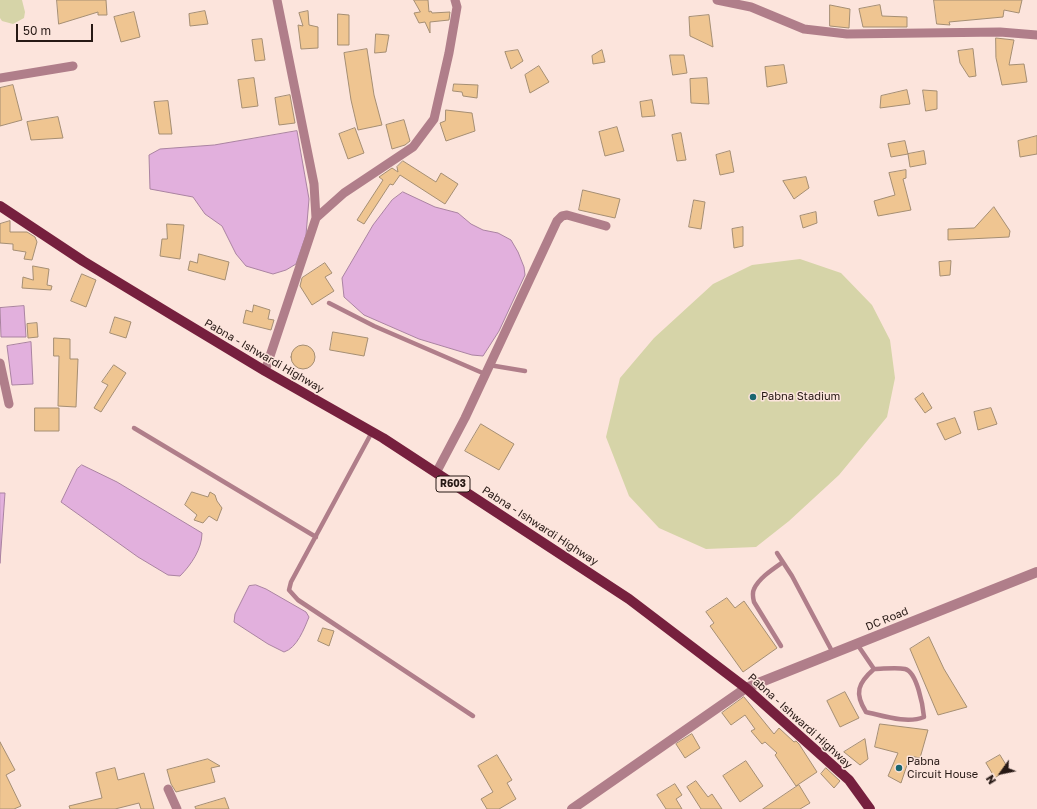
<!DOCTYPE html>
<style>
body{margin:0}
#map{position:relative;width:1037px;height:809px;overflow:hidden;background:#fce4dc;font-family:"Golos Text",sans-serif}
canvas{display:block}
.north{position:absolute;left:981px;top:753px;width:40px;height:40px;-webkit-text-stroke:3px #fce4dc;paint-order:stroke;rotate:237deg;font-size:11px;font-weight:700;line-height:16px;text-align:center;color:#271915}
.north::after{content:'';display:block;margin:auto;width:14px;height:18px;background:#271915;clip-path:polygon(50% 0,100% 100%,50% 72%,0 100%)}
.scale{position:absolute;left:16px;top:24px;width:77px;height:18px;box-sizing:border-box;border:2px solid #271915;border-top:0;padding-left:5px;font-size:12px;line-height:14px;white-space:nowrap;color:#271915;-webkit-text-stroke:3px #fce4dc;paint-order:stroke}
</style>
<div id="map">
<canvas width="1037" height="809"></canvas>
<div class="north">N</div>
<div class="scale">50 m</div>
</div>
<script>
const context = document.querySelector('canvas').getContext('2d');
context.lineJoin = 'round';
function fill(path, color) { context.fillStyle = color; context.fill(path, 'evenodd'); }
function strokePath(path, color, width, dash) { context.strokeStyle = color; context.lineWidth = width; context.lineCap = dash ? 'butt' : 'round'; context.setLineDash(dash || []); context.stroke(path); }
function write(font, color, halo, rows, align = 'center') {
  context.font = font + ' "Golos Text",sans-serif'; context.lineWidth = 3; context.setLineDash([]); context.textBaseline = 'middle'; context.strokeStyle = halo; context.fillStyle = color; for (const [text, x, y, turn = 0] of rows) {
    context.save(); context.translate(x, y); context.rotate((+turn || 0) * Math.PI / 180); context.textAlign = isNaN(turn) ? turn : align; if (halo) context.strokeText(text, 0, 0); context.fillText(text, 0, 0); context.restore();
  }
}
fill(new Path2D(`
 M0 0H22L25 12 24 18 13 24 2 21 0 18Z
 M800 259 841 273 872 305 890 340 895 378 887 417 839 475 789 521 756 547 706 549 659 528 629 496 606 437 620 378 654 338 713 284 752 265Z`), '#d6d4a8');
const water = new Path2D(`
 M297 131 309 199 306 235 296 264 286 270 273 274 246 266 236 254 222 226 205 214 193 197 150 189 149 155 160 149 214 145Z
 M403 192 435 207 458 213 471 224 483 230 498 233 511 240 518 252 524 267 525 275 499 331 483 356 472 355 419 339 364 315 344 297 342 278 373 225 392 200Z
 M24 306 26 337H1L0 308Z
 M31 342 33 384 12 385 7 346Z
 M82 465 117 482 202 533C202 549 191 565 180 576L168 575 138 557 61 502 77 469Z
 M0 493H5L0 563Z
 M256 585 266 589 306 612 309 617C304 629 297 648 284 652L268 644 234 622 235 614 249 586Z`);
fill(water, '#e2b0dd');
strokePath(water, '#aa83a1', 1);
const building = new Path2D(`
 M57 0H106L107 15H98V12L59 24Z
 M414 0H428L429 12 431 11 432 13 450 12 449 20 430 22V33L425 22 419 23 414 13 420 12Z
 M934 0H1022L1019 13 1004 10 1003 17 949 22 950 25 937 24Z
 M830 5 850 9 849 28 830 26Z
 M880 5 882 16 907 17V27H863L859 9Z
 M205 11 208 24 190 26 189 14Z
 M308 11 309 25 318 27V48L301 49 298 25 303 26 299 13Z
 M134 12 140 37 121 42 114 17Z
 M338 14 349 15V45H338Z
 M709 15 713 47 690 36 689 17Z
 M376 34 389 35 386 52 375 53Z
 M996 38 1014 40 1009 65 1024 64 1027 82 1002 85 996 58Z
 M262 39 265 60 255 61 252 40Z
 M367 49 374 95 382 125 358 130 351 100 344 53Z
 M973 49 976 76 969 77 960 63 958 51Z
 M518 50 523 61 511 69 505 52Z
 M602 50 605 62 593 64 592 56Z
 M670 55H684L687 73 673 75Z
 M784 65 787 83 767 87 765 67Z
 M539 66 549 82 530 93 525 75Z
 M254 78 258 106 242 108 238 80Z
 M707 78 709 104 691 103 690 79Z
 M454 84 478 85 477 98 463 96 462 92 453 91Z
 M13 85 22 120 0 126V88Z
 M907 90 910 104 880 108 881 96Z
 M923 90 937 91V109L926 111Z
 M290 95 295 123 279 125 275 98Z
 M652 100 655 116 642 117 640 102Z
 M168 101 172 134H159L154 102Z
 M446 110 472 113 475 131 446 141 440 123 445 121Z
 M58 117 63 138 31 140 27 122Z
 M404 120 410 141 405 145 392 149 386 125Z
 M617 127 624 151 605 156 599 132Z
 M355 128 364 153 348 159 339 134Z
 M681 133 686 160 677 161 672 135Z
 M1037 136V154L1020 157 1018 141Z
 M905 141 908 154 891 157 888 144Z
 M730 151 734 172 720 175 716 155Z
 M924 151 926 164 910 167 908 154Z
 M403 161 436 182 441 173 458 184 445 204 400 175 393 185 390 184 364 224 357 220 383 180 379 177 392 168 398 172 397 167Z
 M906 170V178L903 179 911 210 878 216 874 201 895 195 889 173Z
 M806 177 809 188 794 199 783 181Z
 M583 190 620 199 615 218 579 210Z
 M694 200 705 202 701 229 689 227Z
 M994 207 1010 231 1009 237 948 240V229L974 228Z
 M816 212 817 223 803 228 800 216Z
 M10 221V232H27L35 237 37 242 32 260 24 259 26 252 13 250V244L0 243V224Z
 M167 224 184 225 180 259 160 256 162 239H167Z
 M743 227V246L734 248 732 229Z
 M199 254 229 262 225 280 188 270 190 261 197 263Z
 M951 261 950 275 940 276 939 262Z
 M325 263 332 273 325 277 334 291 312 305 300 286 302 278Z
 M33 266 49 269 47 285 52 286 51 290 22 288 23 277 33 280Z
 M82 274 96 280 86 307 71 301Z
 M254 305 270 310 268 319 274 320 271 330 243 323 246 310 252 312Z
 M115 317 131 322 126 338 110 333Z
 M37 323 38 337 28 338 27 324Z
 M333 332 368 338 364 356 330 350Z
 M54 338 70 339V359H78L76 407 58 406 59 356H54Z
 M291 357a12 12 0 1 1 24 0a12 12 0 1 1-24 0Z
 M114 365 126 373 101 412 94 408 108 385 102 382Z
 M923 393 932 408 925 413 915 399Z
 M35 408H59V431H35Z
 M991 408 997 424 978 430 974 412Z
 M955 418 961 433 945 440 937 424Z
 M481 424 514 444 499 470 465 451Z
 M192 492 208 497 210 492 215 495 217 501 222 508 217 521 209 516 203 523 194 520 197 515 185 505Z
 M727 598 735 608 744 601 777 648 743 672 710 626 714 623 706 612Z
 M323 628 334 631 329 646 318 641Z
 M929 637 944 669 967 707 938 715 910 649Z
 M845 692 859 718 840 727 827 701Z
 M744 697 774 734 779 728 794 742 796 741 799 744 817 772 796 786 775 755 777 753 765 742 762 744 751 731 755 729 745 715 731 725 722 713Z
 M880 724 928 730 920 758 910 756 901 783 888 776 898 753 875 747Z
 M692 734 700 748 685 758 676 744Z
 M865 739 868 759 860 765 844 752Z
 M0 742 15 770 6 775 21 806 14 809H0Z
 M497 755 512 780 507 783 516 799 499 809H487L481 799 493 792 478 766Z
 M1000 755 1008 768 995 778 986 763Z
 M208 759 220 766 211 768 215 782 176 792 171 784 167 770Z
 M746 761 763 786 740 802 723 776Z
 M115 768 118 780 144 773 154 809H141L139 803 115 809H70L69 806 102 798 96 773Z
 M826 768 840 781 834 788 821 774Z
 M696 781 708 797 712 794 722 809H701L687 787Z
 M675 784 682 795 676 799 682 809H666L657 795Z
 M799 785 810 803 800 809H763Z
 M225 798 229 809H196L195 807Z`);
fill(building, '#efc591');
strokePath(building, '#a58e73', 1);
strokePath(new Path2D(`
 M329 303 374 326 485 374
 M489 365 525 371
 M134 428 316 537
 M372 432 291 582 289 590 298 600 473 716
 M777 553 792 576 833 653
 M857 644 874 669
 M781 646 754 602C753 598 752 593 754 589 759 578 773 569 783 562
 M874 669C883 669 896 667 905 669 917 672 923 706 924 717 907 724 884 716 866 712 854 693 858 683 874 669Z`), '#b07e8a', 4.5);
strokePath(new Path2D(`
 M277 0 314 184 316 218
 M717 0 751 7 804 29 847 34 1000 32 1037 35
 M0 78 73 66
 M0 363 9 404
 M265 371 316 218 344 193 413 147 434 119 449 53 457 7 455 0
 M436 473 465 418 557 221 562 216 567 215 606 226
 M168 789 177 809`), '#b07e8a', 9);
strokePath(new Path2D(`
 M572 809 746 688 1037 572`), '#b07e8a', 10);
strokePath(new Path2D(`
 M0 206 83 261 172 315 265 371 383 438 629 599 746 688 849 780 870 809`), '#76203e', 10);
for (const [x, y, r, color] of [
 [753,397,4,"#1a6670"],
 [899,768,4,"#1a6670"]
]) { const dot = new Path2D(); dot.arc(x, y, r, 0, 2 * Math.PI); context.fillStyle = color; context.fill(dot); strokePath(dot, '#fce4dc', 1.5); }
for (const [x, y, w] of [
 [453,484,34]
]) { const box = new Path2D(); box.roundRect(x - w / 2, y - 8, w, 16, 3); context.fillStyle = '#fce4dc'; context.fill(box); strokePath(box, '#271915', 1); }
write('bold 10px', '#271915', null, [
 ["R603",453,484]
]);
write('11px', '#271915', '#fce4dc', [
 ["Pabna - Ishwardi Highway",264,356,30],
 ["Pabna - Ishwardi Highway",540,526,33],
 ["DC Road",887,619,-22],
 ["Pabna - Ishwardi Highway",800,721,42]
]);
write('11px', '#271915', '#fce4dc', [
 ["Pabna Stadium",761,397],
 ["Pabna",907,762],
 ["Circuit House",907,775]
], 'left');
</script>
